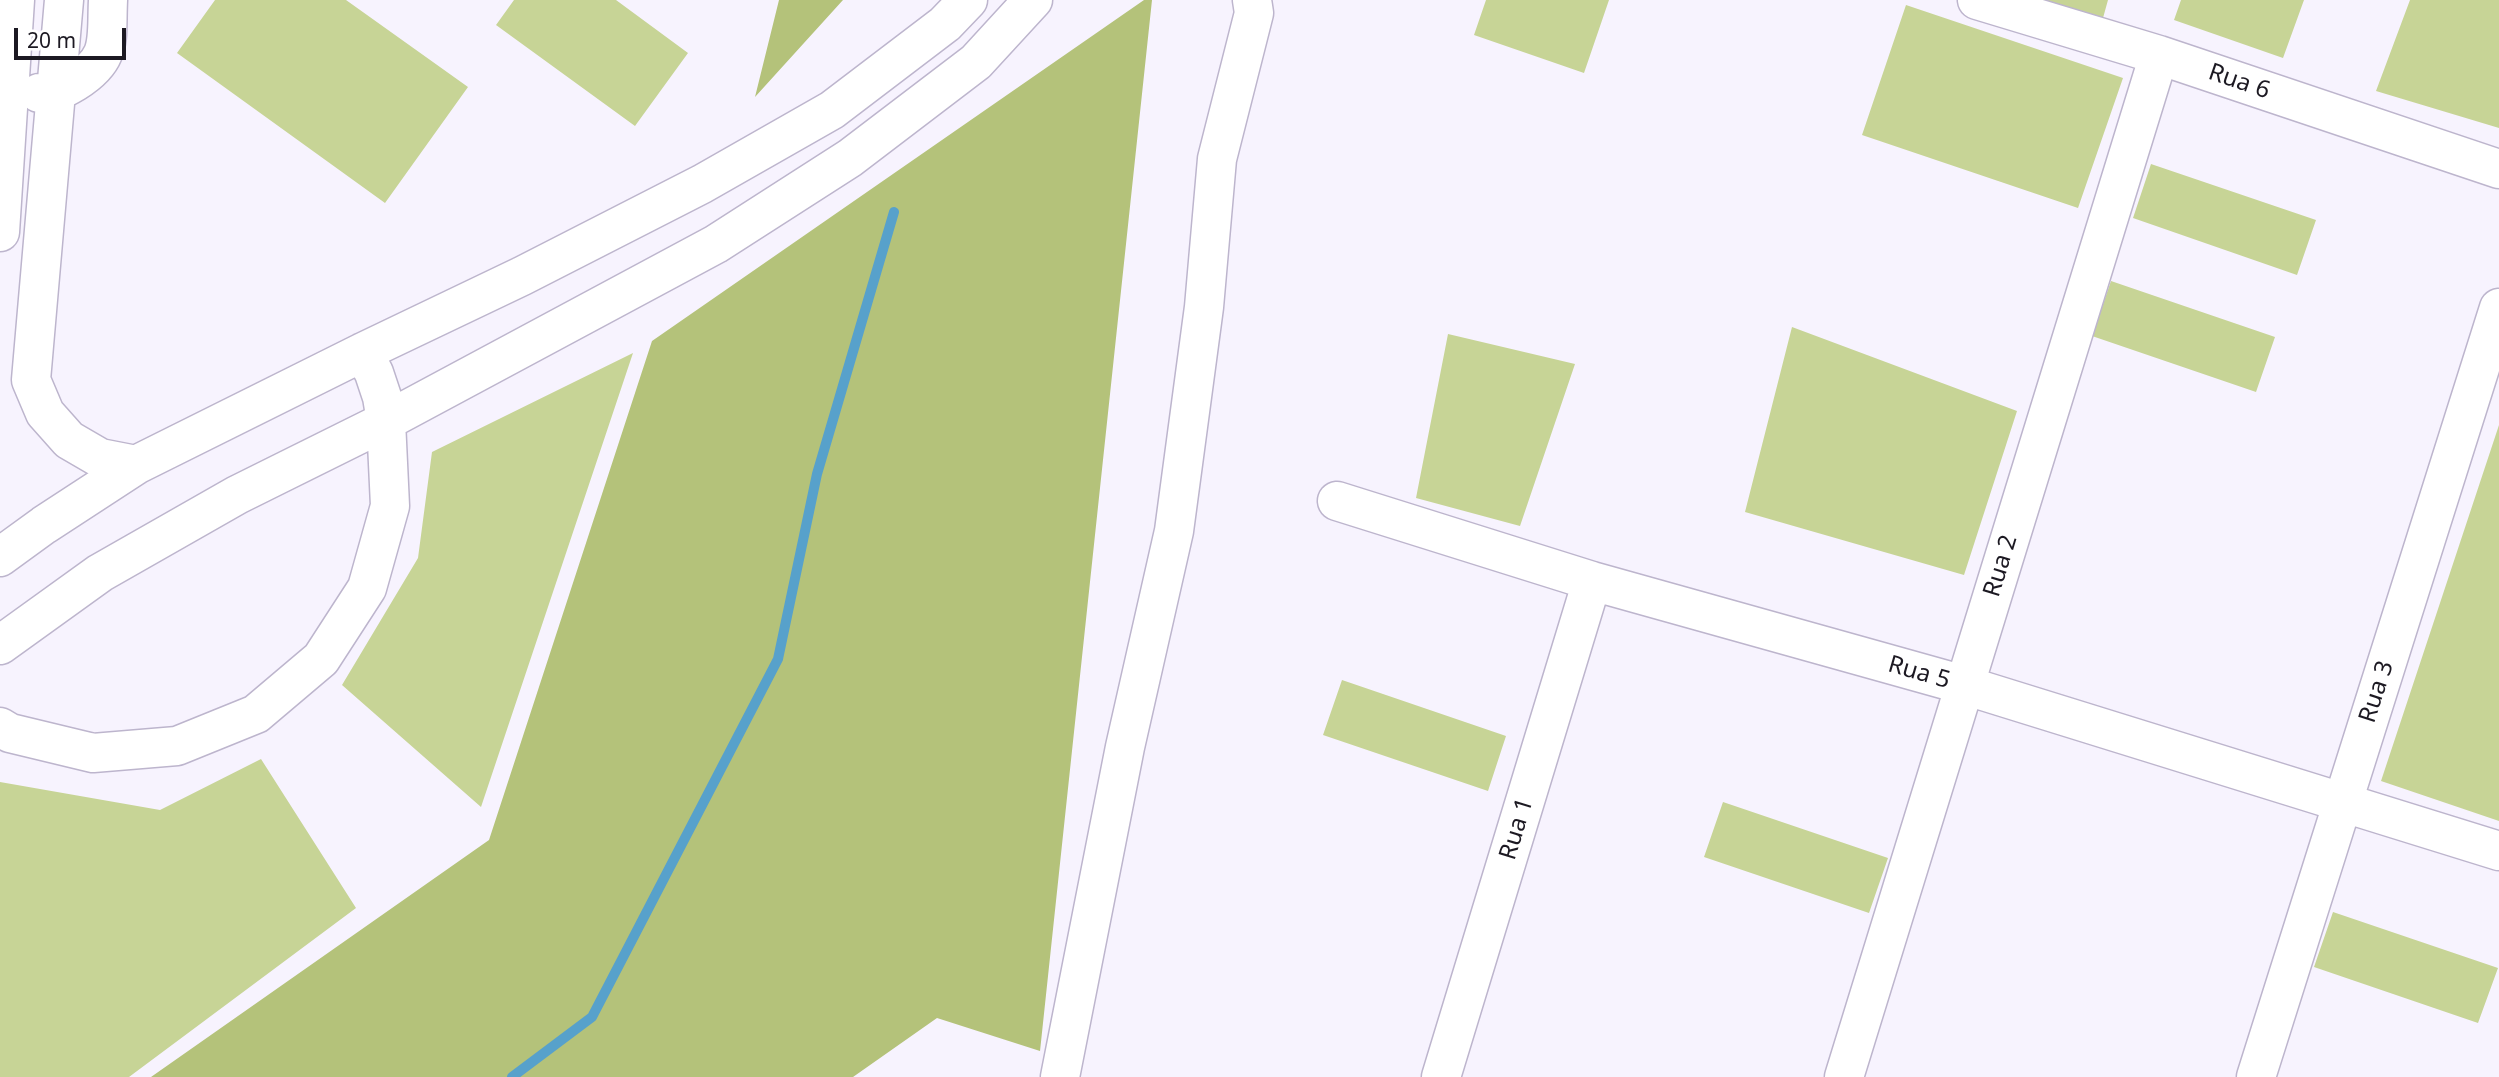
<!DOCTYPE html>
<style>
body{margin:0}
#map{position:relative;width:2499px;height:1077px;overflow:hidden;background:#f7f3fe;font-family:"Noto Sans",sans-serif}
canvas{display:block}
.scale{position:absolute;left:14px;top:28px;width:112px;height:32px;box-sizing:border-box;border:4px solid #1c1922;border-top:0;padding-left:9px;font-size:21px;line-height:24px;white-space:nowrap;color:#1c1922;-webkit-text-stroke:5px #fff;paint-order:stroke}
</style>
<div id="map">
<canvas width="2499" height="1077"></canvas>
<div class="scale">20 m</div>
</div>
<script>
const context = document.querySelector('canvas').getContext('2d');
context.lineJoin = 'round';
function fill(path, color) { context.fillStyle = color; context.fill(path, 'evenodd'); }
function strokePath(path, color, width, dash) { context.strokeStyle = color; context.lineWidth = width; context.lineCap = dash ? 'butt' : 'round'; context.setLineDash(dash || []); context.stroke(path); }
function write(font, color, halo, rows, align = 'center') {
  context.font = font + ' "Noto Sans",sans-serif'; context.lineWidth = 5; context.setLineDash([]); context.textBaseline = 'middle'; context.strokeStyle = halo; context.fillStyle = color; for (const [text, x, y, turn = 0] of rows) {
    context.save(); context.translate(x, y); context.rotate((+turn || 0) * Math.PI / 180); context.textAlign = isNaN(turn) ? turn : align; if (halo) context.strokeText(text, 0, 0); context.fillText(text, 0, 0); context.restore();
  }
}
fill(new Path2D(`
 M215 0H346L468 87 385 203 177 53Z
 M514 0H616L688 53 635 126 496 25Z
 M1486 0H1609L1584 73 1474 35Z
 M2048 0H2108L2103 18 2047 3Z
 M2181 0H2304L2283 58 2174 20Z
 M2410 0H2499V128L2376 91Z
 M1906 5 2123 78 2078 208 1862 135Z
 M2151 164 2316 220 2297 275 2133 218Z
 M2111 281 2275 337 2256 392 2092 336Z
 M1792 327 2017 411 1964 575 1745 512Z
 M1448 334 1575 364 1520 526 1416 498Z
 M633 353 481 807 342 685 418 558 432 452Z
 M2499 425V821L2381 781Z
 M1342 680 1506 736 1488 791 1323 735Z
 M261 759 356 908 129 1077H0V782L160 810Z
 M1723 802 1888 858 1869 913 1704 857Z
 M2333 912 2498 968 2478 1023 2314 967Z`), '#c7d496');
fill(new Path2D(`
 M779 0H843L755 97Z
 M1144 0H1152L1040 1051 937 1018 853 1077H151L489 840 652 341Z`), '#b4c27a');
strokePath(new Path2D(`
 M512 1077 592 1017 778 659 817 474 894 212`), '#57a1cb', 10);
const minor = new Path2D(`
 M64 0 31 380 45 413 69 440 100 458 136 465
 M1977 0 2159 55 2499 169
 M39 93C56 93 60 91 75 82 113 58 106 41 108 0
 M0 232 15 0
 M1337 501 1592 581 1964 685 2499 851
 M0 557 44 525 136 465 363 352 522 276 702 184 832 110 945 24 968 0
 M0 645 100 573 237 495 386 421 716 244 850 158 976 62 1033 0
 M0 727 10 733 93 753 177 746 256 714 321 659 367 588 390 506 386 421 382 397 374 373 363 352
 M1060 1077 1125 747 1174 531 1204 307 1217 159 1254 13 1252 0
 M1441 1077 1592 581
 M1844 1077 2159 55
 M2256 1077 2499 308`);
strokePath(minor, '#bdb5cd', 41);
strokePath(minor, '#fff', 38);
write('24px', '#1c1922', '#fff', [
 ["Rua 6",2239,82,19],
 ["Rua 2",2001,566,-73],
 ["Rua 5",1919,673,16],
 ["Rua 3",2377,692,-72],
 ["Rua 1",1517,829,-73]
]);
</script>
